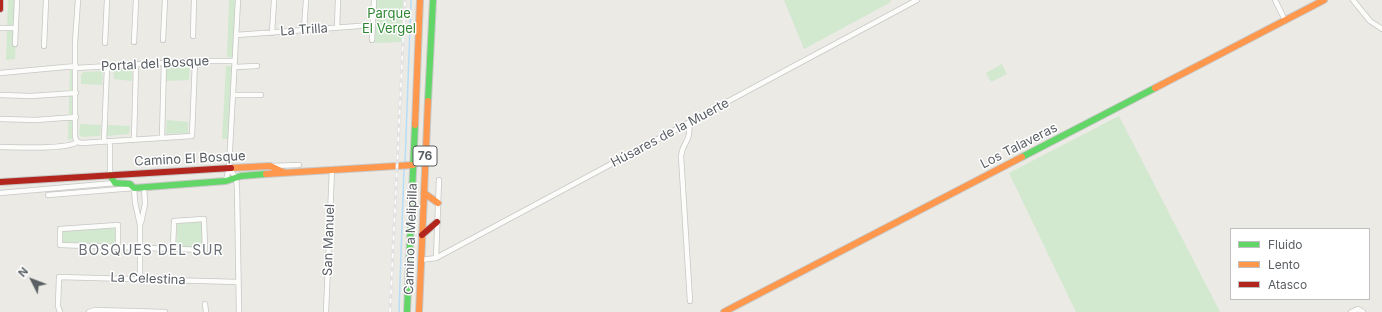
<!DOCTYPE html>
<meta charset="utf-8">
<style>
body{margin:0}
#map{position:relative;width:1382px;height:312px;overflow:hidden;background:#ebeae5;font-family:Inter,sans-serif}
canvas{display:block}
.legend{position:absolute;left:1230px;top:228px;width:140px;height:72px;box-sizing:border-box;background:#fff;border:1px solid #bdbfc1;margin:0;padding:5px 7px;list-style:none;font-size:12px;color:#5a5f64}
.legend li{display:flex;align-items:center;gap:8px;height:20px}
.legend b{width:20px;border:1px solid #bdbfc1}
.north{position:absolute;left:12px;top:260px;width:40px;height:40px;-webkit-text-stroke:3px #fff;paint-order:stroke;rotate:312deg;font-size:11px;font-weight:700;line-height:16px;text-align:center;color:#5a5f64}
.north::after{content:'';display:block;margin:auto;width:14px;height:18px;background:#5a5f64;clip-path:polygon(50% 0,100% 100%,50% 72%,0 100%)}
</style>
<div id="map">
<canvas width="1382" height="312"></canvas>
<ul class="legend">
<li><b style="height:5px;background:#63d668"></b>Fluido</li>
<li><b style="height:5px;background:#ff974d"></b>Lento</li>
<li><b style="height:5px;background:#b3261e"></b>Atasco</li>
</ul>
<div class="north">N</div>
</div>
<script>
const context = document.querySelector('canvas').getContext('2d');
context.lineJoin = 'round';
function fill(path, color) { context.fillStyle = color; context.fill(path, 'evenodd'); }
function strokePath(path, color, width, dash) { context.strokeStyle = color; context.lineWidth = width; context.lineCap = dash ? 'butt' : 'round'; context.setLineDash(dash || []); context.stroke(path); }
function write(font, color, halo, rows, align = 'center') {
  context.font = font + ' Inter,sans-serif'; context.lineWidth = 3; context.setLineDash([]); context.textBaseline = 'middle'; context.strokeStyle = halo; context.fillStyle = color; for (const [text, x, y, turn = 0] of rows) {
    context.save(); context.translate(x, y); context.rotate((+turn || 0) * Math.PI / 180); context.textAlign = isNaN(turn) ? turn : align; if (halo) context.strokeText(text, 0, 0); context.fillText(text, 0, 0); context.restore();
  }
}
fill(new Path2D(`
 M8 0H18L15 59 6 60Z
 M229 0H235L234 57H227Z
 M376 0H403L402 42 375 43Z
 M784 0H890L891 2 804 49Z
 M1002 64 1007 74 991 82 986 73Z
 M190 66 189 80 166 81V68Z
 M226 66H233L229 139H222Z
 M132 67V81L114 79 113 70Z
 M73 69 72 139 68 140 70 70Z
 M103 71 102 85 81 84V76L83 72Z
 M1119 116 1220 312H1076L1009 173Z
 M167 120 188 122V133L166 134Z
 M80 124 101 125 100 136 82 137 79 134Z
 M107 125 130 126 129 134 106 136Z
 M177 222H202V247H177Z
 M117 228 116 244 62 242 63 231Z`), '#d2e8cf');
strokePath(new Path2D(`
 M405 164 411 0
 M399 312 404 168`), '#b7ddf7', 1.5);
const street = new Path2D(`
 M1275 0 1285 20
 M1353 0 1370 21 1382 29
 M0 28H15
 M337 28 338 0
 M304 30 306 0
 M272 33 274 0
 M236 35 373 25
 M193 36 194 0
 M163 40 165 0
 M372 40 374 0
 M134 42 136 0
 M105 43 107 0
 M15 44 17 0
 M44 46 46 0
 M235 67 257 66
 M76 68 195 61H235
 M0 73 76 66
 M0 95 31 96 76 93
 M233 95H261
 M0 119 36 120 76 117
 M689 123C691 144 683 140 681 156L690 301
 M162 137 164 62
 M134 140 136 64
 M104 141 107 67
 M77 142 82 143 192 136 195 61
 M77 142 75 137V43L78 0
 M110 142V175
 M0 147C15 147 67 150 77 142
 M270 166 299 165
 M229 168 236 178 237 188 239 312
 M226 181 229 167 238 0
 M0 193 115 183
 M48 195 134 188 135 202 140 225V279
 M141 223 145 204 144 187
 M118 247V225L60 229V245L205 250 204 219 174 221 173 249
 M436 258 439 180
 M421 260 436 258 917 0
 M205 304 206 312
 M60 312 58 306 59 277 238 282
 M89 312 95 310 165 312
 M326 312 332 169
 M1351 312 1358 309 1363 312`);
const fast = new Path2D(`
 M428 101 433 0
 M1022 157 1155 88
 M110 175 115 183 130 184 134 188 226 181 241 176 266 174
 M407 312 415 125`);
const slow = new Path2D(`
 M1155 88 1324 0
 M415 125 420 0
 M231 168 270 166 283 172
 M266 174 413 165
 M424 193 438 203
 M419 312 428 101
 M724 312 1022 157`);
const jam = new Path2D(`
 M0 0V9
 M0 182 231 168
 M422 235 437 222`);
strokePath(street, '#c7c7c6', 6);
strokePath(fast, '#c7c7c6', 8);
strokePath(slow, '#c7c7c6', 8);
strokePath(jam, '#c7c7c6', 8);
strokePath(street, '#fcfcfb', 4.5);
strokePath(fast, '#63d668', 6);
strokePath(slow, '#ff974d', 6);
strokePath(jam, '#b3261e', 6);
const rail = new Path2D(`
 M390 312 405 0`);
strokePath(rail, '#e2e2e2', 3);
strokePath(rail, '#fff', 1.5, [4.5]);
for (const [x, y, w] of [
 [425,156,24]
]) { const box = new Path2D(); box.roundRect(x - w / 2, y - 10, w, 20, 3); context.fillStyle = '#fff'; context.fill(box); strokePath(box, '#5a5f64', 1); }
write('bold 12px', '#5a5f64', null, [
 ["76",425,156]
]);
write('13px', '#2f8632', '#fff', [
 ["Parque",389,14],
 ["El Vergel",389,29]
]);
write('13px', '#5a5f64', '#fff', [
 ["La Trilla",304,30,-4],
 ["Portal del Bosque",155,64,-3],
 ["Húsares de la Muerte",670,133,-28],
 ["Los Talaveras",1019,146,-27],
 ["Camino El Bosque",190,159,-3],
 ["Camino a Melipilla",411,239,-88],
 ["San Manuel",329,240,-88],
 ["La Celestina",148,279,2]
]);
context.letterSpacing = '1px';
write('14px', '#6b7176', '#fff', [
 ["BOSQUES DEL SUR",151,251]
]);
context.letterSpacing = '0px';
</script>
